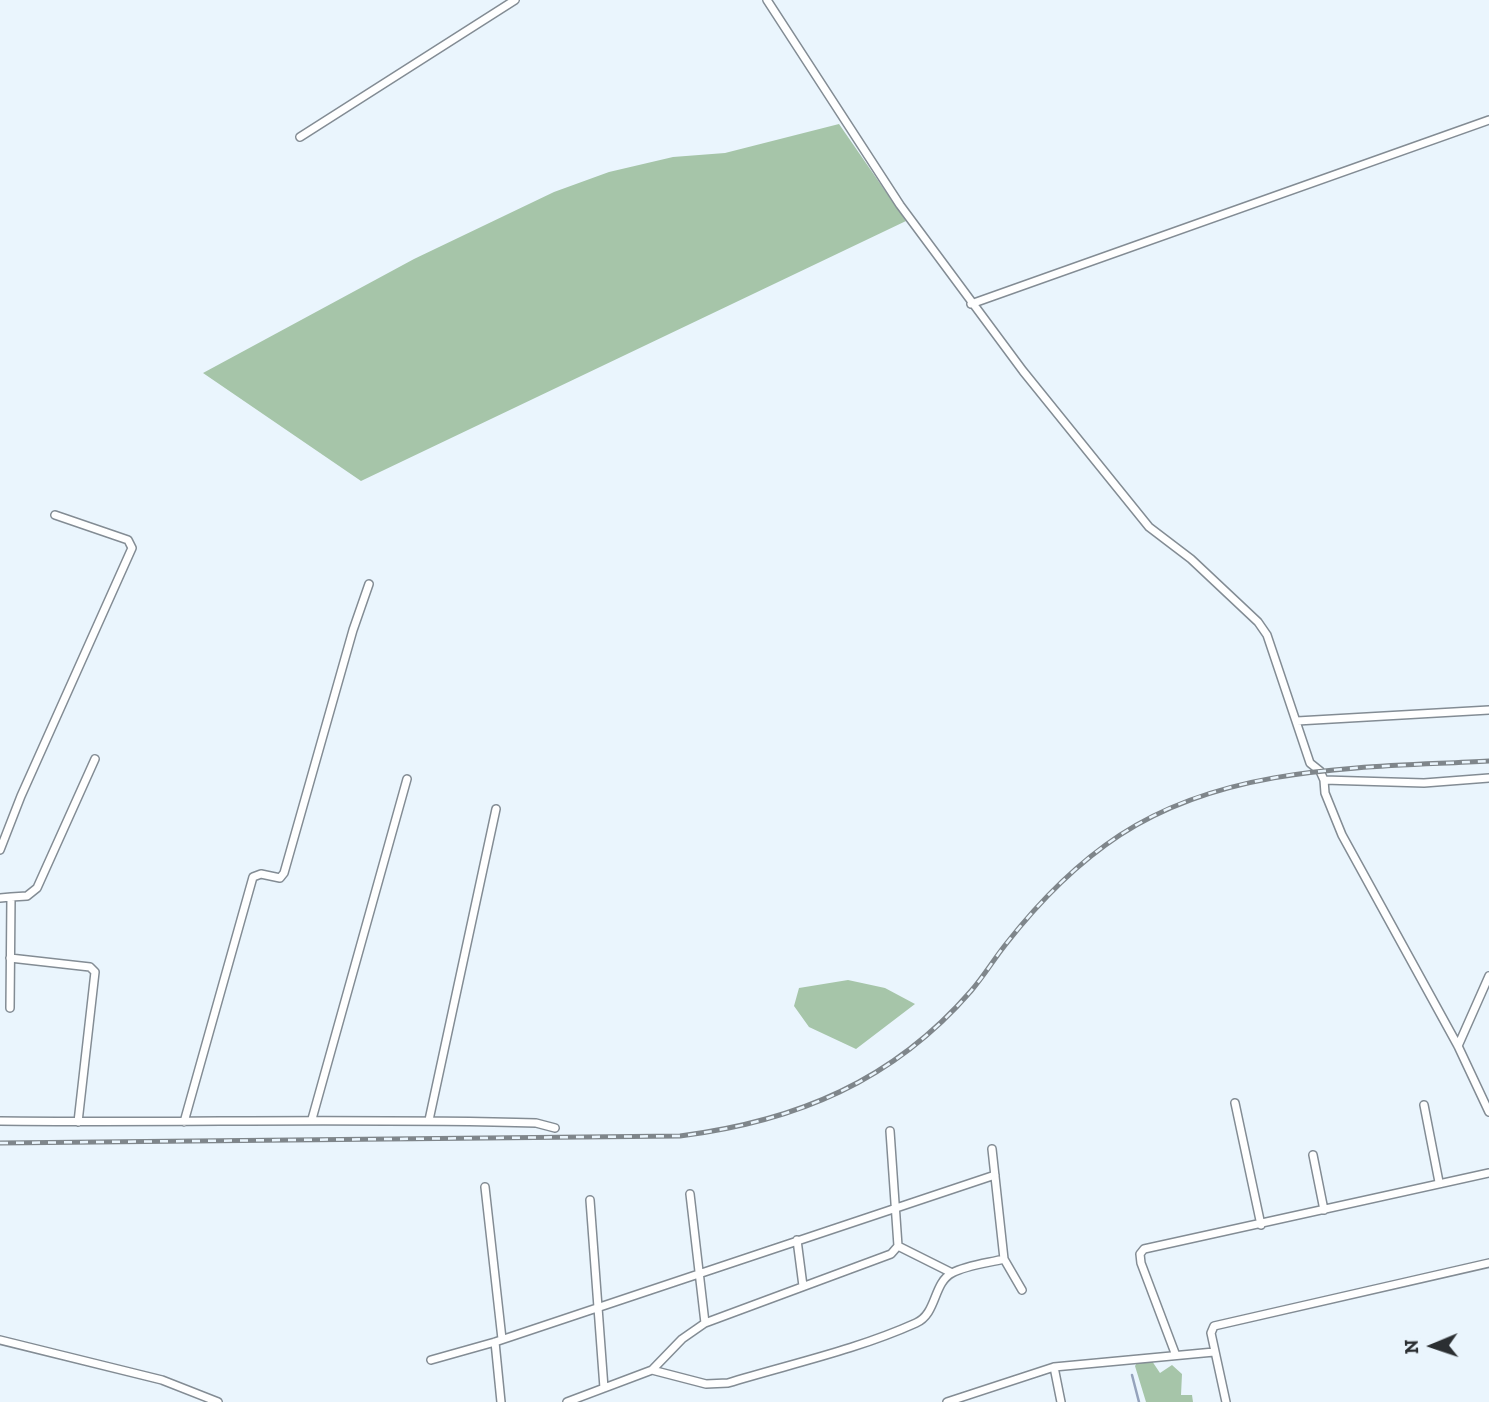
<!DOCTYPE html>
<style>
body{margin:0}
#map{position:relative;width:1489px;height:1402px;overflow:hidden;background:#eaf5fd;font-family:"Zilla Slab",serif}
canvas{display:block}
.north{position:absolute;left:1398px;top:1311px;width:70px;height:70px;-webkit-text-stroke:5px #eaf5fd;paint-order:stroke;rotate:268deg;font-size:19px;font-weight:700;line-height:28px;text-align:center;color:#2b2f32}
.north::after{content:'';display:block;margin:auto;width:24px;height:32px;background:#2b2f32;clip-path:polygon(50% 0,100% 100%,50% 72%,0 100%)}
</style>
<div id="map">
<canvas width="1489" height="1402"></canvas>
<div class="north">N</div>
</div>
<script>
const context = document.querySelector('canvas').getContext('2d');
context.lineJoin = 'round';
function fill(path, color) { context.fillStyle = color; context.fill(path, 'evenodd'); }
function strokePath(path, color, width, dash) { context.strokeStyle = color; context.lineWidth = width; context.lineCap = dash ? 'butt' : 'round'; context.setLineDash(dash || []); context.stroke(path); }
fill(new Path2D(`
 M839 124 906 221 361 481 203 373 414 259 554 192 609 172 673 157 725 153Z
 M848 980 885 988 915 1004 856 1049 809 1027 794 1006 799 988Z
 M1150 1358 1160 1373 1172 1365 1182 1374 1181 1395H1192L1193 1402H1146L1135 1366 1138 1361Z`), '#a6c5a9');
strokePath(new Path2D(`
 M1132 1375 1139 1402`), '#95a3bc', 2.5);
const street = new Path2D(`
 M767 0 900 205 1023 371 1149 527 1191 559 1258 622 1267 635 1310 763 1320 771 1324 780 1325 793 1342 835 1458 1046 1489 1112
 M300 137 515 0
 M971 304 1489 120
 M1297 721 1489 710
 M1324 780 1424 783 1489 778
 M0 850 21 796 132 548 128 540 55 515
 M11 897 27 896 37 888 95 759
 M0 898 11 897 10 1008
 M10 958 90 967 95 972 78 1122
 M1458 1046 1489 976
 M1235 1103 1261 1225
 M1424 1105 1439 1182
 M312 1119 407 779
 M429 1120 496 809
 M0 1121C179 1123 357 1118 536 1123L555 1128
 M184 1122 253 877 261 874 280 878 284 873 353 630 369 584
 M992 1149 1004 1259 1022 1290
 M1313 1155 1324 1210
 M485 1187 502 1339
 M690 1194 705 1323
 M590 1200 604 1388
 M797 1240 803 1286
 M898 1246 952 1273
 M0 1340 162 1380 218 1402
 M495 1342 501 1402
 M1175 1353 1141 1263 1140 1254 1144 1249 1489 1173
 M431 1360 495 1342 995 1175
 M1054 1367 1061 1402
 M652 1370 706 1384 728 1383C790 1364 856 1350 916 1323 937 1314 933 1283 952 1273 967 1265 988 1263 1004 1259
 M567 1402 652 1370 682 1339 705 1323 891 1254 898 1246 890 1131
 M947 1402 1054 1367 1214 1352
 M1226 1402 1211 1333 1214 1326 1489 1263`);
strokePath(street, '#838c94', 10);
strokePath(street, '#fff', 7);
const rail = new Path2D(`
 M0 1143 680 1136C797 1121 893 1081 971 991 984 976 994 959 1006 944 1038 903 1076 864 1120 835 1229 764 1364 768 1489 761`);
strokePath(rail, '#7f868b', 5);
strokePath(rail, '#eaf5fd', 2.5, [8]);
</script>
